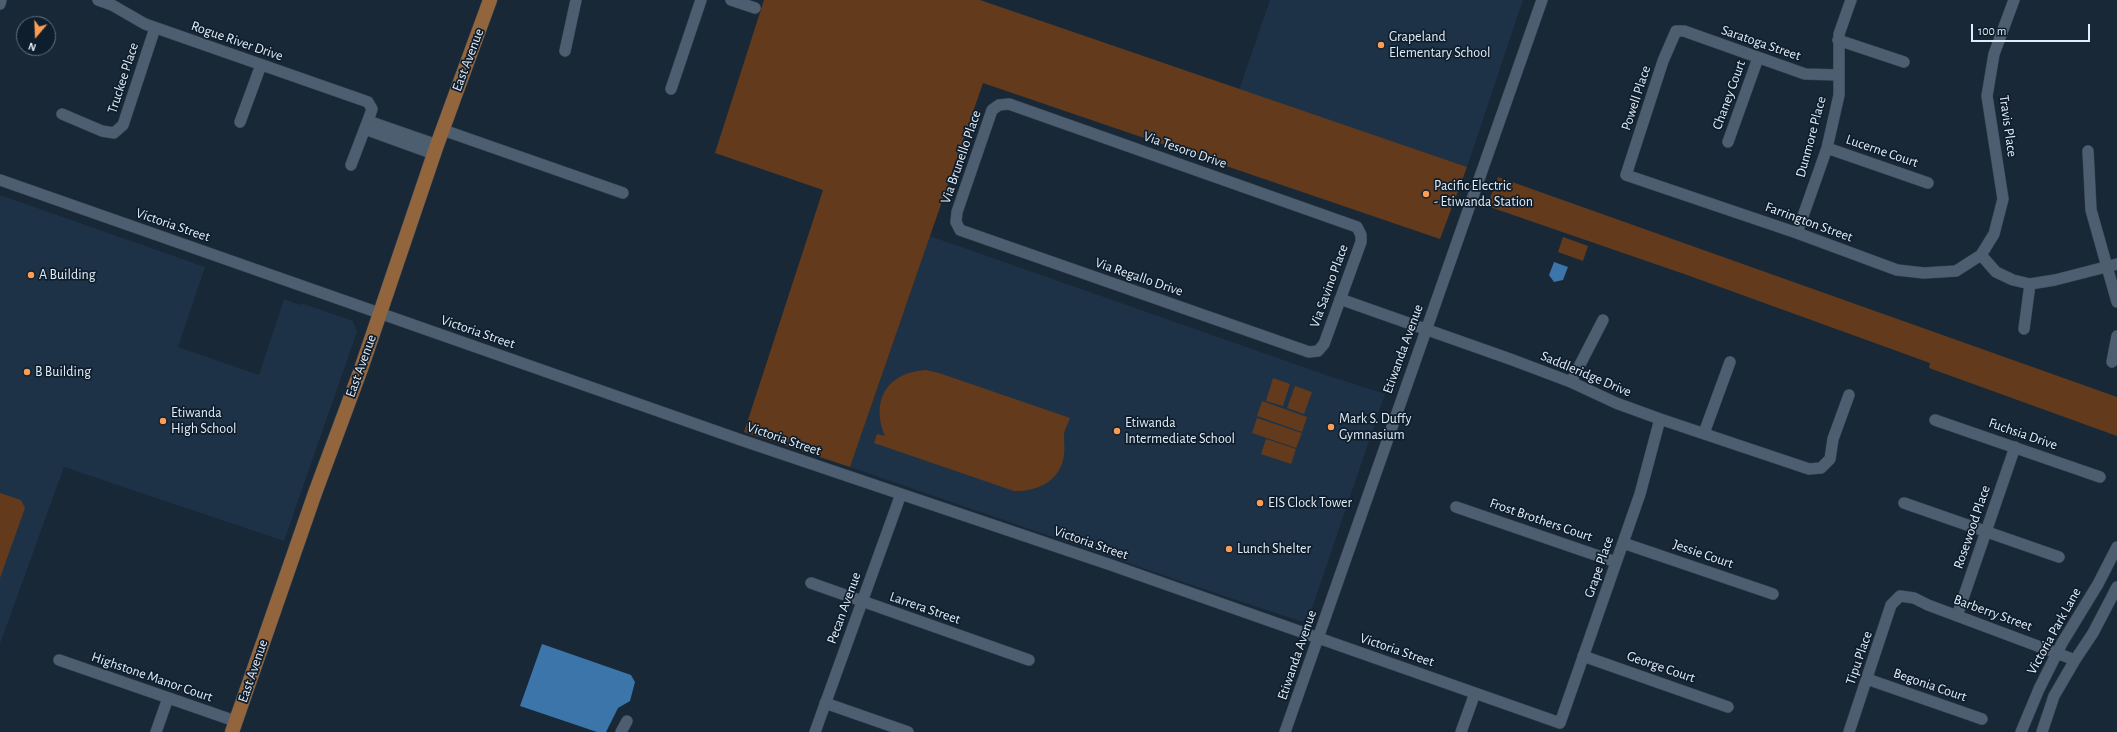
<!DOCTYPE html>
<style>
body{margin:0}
#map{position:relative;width:2117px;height:732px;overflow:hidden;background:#182837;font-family:"Alegreya Sans",sans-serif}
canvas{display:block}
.north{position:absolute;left:16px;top:16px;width:40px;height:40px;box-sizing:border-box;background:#0f1e2d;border:1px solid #64717e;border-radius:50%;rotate:199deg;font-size:11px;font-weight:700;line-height:16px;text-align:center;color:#e3edf7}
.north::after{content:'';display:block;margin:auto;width:14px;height:18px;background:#fd9d54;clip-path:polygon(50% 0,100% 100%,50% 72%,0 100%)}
.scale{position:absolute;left:1971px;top:24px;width:119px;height:18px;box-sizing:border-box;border:2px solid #e3edf7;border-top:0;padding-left:5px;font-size:12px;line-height:14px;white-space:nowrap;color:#e3edf7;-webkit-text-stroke:3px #0f1e2d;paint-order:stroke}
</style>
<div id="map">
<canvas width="2117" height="732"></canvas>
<div class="north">N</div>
<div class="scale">100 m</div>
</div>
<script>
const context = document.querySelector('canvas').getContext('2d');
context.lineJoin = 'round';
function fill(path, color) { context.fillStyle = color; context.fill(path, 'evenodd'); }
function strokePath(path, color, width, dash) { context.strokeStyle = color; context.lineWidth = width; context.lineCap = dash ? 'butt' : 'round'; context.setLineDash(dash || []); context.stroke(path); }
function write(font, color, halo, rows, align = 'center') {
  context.font = font + ' "Alegreya Sans",sans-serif'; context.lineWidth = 3.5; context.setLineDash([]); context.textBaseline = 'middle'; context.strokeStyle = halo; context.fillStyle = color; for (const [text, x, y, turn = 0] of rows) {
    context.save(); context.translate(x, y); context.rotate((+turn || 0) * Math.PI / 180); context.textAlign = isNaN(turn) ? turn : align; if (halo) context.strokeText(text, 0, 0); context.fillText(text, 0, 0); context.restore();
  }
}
fill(new Path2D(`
 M1270 0H1523L1467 167 1239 90Z
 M0 195 205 267 178 347 259 375 284 299 300 305 301 303 353 321 357 332 284 541 64 467 0 644Z
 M930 236 1326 375 1385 394 1308 620 1300 621 1186 583 850 467Z`), '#1d3246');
fill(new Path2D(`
 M764 0H980L1467 167 1440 239 983 83 850 467 744 432 823 190 715 153Z
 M1498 177 2117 397V436L1929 368 1930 363 1687 275 1487 206Z
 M1563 237 1588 246 1583 261 1558 252Z
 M926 370 939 373 1070 418C1068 424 1064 430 1064 436 1064 442 1065 449 1064 455 1061 480 1038 492 1014 491L874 443 877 434 885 436C870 401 887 372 926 370Z
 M1273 378 1290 384 1283 406 1266 401Z
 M1295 386 1312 392 1304 414 1287 408Z
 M1262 401 1307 417 1302 432 1257 416Z
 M1257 418 1302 433 1296 448 1252 433Z
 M1266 439 1296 449 1291 464 1261 454Z
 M0 493 21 500 25 508 0 578Z`), '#633b1c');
fill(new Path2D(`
 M1554 262 1568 267 1563 280 1554 282 1549 275Z
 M542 644 631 675 635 682 630 701 618 708 606 732H597L520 706Z`), '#3c75a9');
const minor = new Path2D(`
 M98 0 112 5 145 24 368 102 372 109 370 115 351 165
 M731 0 755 8
 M0 4 1 0
 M1838 40 1904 62
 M565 51 576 0
 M1839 75 1805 74 1684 31H1676L1663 61 1626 175 1797 233 1897 270 1924 273 1956 271 1981 255 1994 234 2003 199 1987 96 1994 54 2014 0
 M671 89 701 0
 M1009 104 1357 227 1361 235V242L1324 344 1318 351 1309 352 960 230 956 222 957 212 992 110 999 105Z
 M62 114 102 131 114 133 123 125 155 28
 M368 121 437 145
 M240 122 261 65
 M365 129 434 154
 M443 130 623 193
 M1728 142 1758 58
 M1827 148 1928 183
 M2088 151 2091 210 2117 302
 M0 180 741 440 1111 565 1560 723 1640 494 1660 419
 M1797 233 1827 148 1839 95V34L1851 0
 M1981 255 1996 272 2013 280 2030 284 2055 280 2117 264
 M1340 299 1510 359 1571 382 1616 403 1660 419 1809 469 1821 468 1830 459 1833 439 1849 395
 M2024 329 2030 284
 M2112 362 2117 336
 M1571 382 1603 320
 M1935 420 2100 477
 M1704 433 1730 362
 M1904 503 2059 557
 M1456 507 1616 562
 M1623 543 1773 594
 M811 583 1029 660
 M1957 616 2015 447
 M1583 656 1728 707
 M59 660 235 721
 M1867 679 1982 719
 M825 703 908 732
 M156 732 168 698
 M621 732 627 721
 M815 732 901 494
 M1285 732 1542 0
 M1461 732 1475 693
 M1849 732 1891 605 1900 596 1914 598 1928 605 2075 660
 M2021 732 2039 689 2062 643 2098 584 2117 547
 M2042 732 2054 696 2075 660 2093 633 2117 587`);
const major = new Path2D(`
 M232 732 315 493 361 369 437 145 490 0`);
strokePath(minor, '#394552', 12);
strokePath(major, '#394552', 15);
strokePath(minor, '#4d5e70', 11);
strokePath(major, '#93653d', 14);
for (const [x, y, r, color] of [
 [1381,45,4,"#fd9d54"],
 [1426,194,4,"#fd9d54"],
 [31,275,4,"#fd9d54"],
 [27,372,4,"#fd9d54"],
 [163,421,4,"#fd9d54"],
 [1331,427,4,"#fd9d54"],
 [1117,431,4,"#fd9d54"],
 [1260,503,4,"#fd9d54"],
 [1229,549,4,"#fd9d54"]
]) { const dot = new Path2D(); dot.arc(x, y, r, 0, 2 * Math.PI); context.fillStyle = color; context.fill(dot); strokePath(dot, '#0f1e2d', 1.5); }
write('14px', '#e3edf7', '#0f1e2d', [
 ["Grapeland",1389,37],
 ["Elementary School",1389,53],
 ["Pacific Electric",1434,186],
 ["- Etiwanda Station",1434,202],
 ["A Building",39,275],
 ["B Building",35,372],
 ["Etiwanda",171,413],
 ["High School",171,429],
 ["Mark S. Duffy",1339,419],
 ["Gymnasium",1339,435],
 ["Etiwanda",1125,423],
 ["Intermediate School",1125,439],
 ["EIS Clock Tower",1268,503],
 ["Lunch Shelter",1237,549]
], 'left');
write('14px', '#e3edf7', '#0f1e2d', [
 ["Rogue River Drive",237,41,19],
 ["Saratoga Street",1761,43,19],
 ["East Avenue",468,60,-69],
 ["Truckee Place",123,78,-72],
 ["Chaney Court",1729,95,-70],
 ["Powell Place",1636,98,-72],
 ["Travis Place",2008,126,82],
 ["Dunmore Place",1811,137,-75],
 ["Via Tesoro Drive",1185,150,19],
 ["Lucerne Court",1882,151,19],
 ["Via Brunello Place",961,157,-71],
 ["Farrington Street",1809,222,20],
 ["Victoria Street",173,225,19],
 ["Via Regallo Drive",1139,277,19],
 ["Via Savino Place",1329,286,-70],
 ["Victoria Street",478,332,19],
 ["Etiwanda Avenue",1403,349,-70],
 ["East Avenue",361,366,-70],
 ["Saddleridge Drive",1586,374,23],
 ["Fuchsia Drive",2023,434,19],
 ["Victoria Street",784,439,19],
 ["Frost Brothers Court",1541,520,19],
 ["Rosewood Place",1972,527,-71],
 ["Victoria Street",1091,543,19],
 ["Jessie Court",1703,554,19],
 ["Grape Place",1599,567,-71],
 ["Pecan Avenue",844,608,-70],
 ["Larrera Street",925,608,19],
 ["Barberry Street",1993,613,20],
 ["Victoria Park Lane",2054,631,-61],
 ["Victoria Street",1397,650,19],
 ["Etiwanda Avenue",1297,655,-71],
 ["Tipu Place",1859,658,-71],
 ["George Court",1661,667,19],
 ["East Avenue",253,671,-71],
 ["Highstone Manor Court",152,677,19],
 ["Begonia Court",1930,685,19]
]);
</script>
